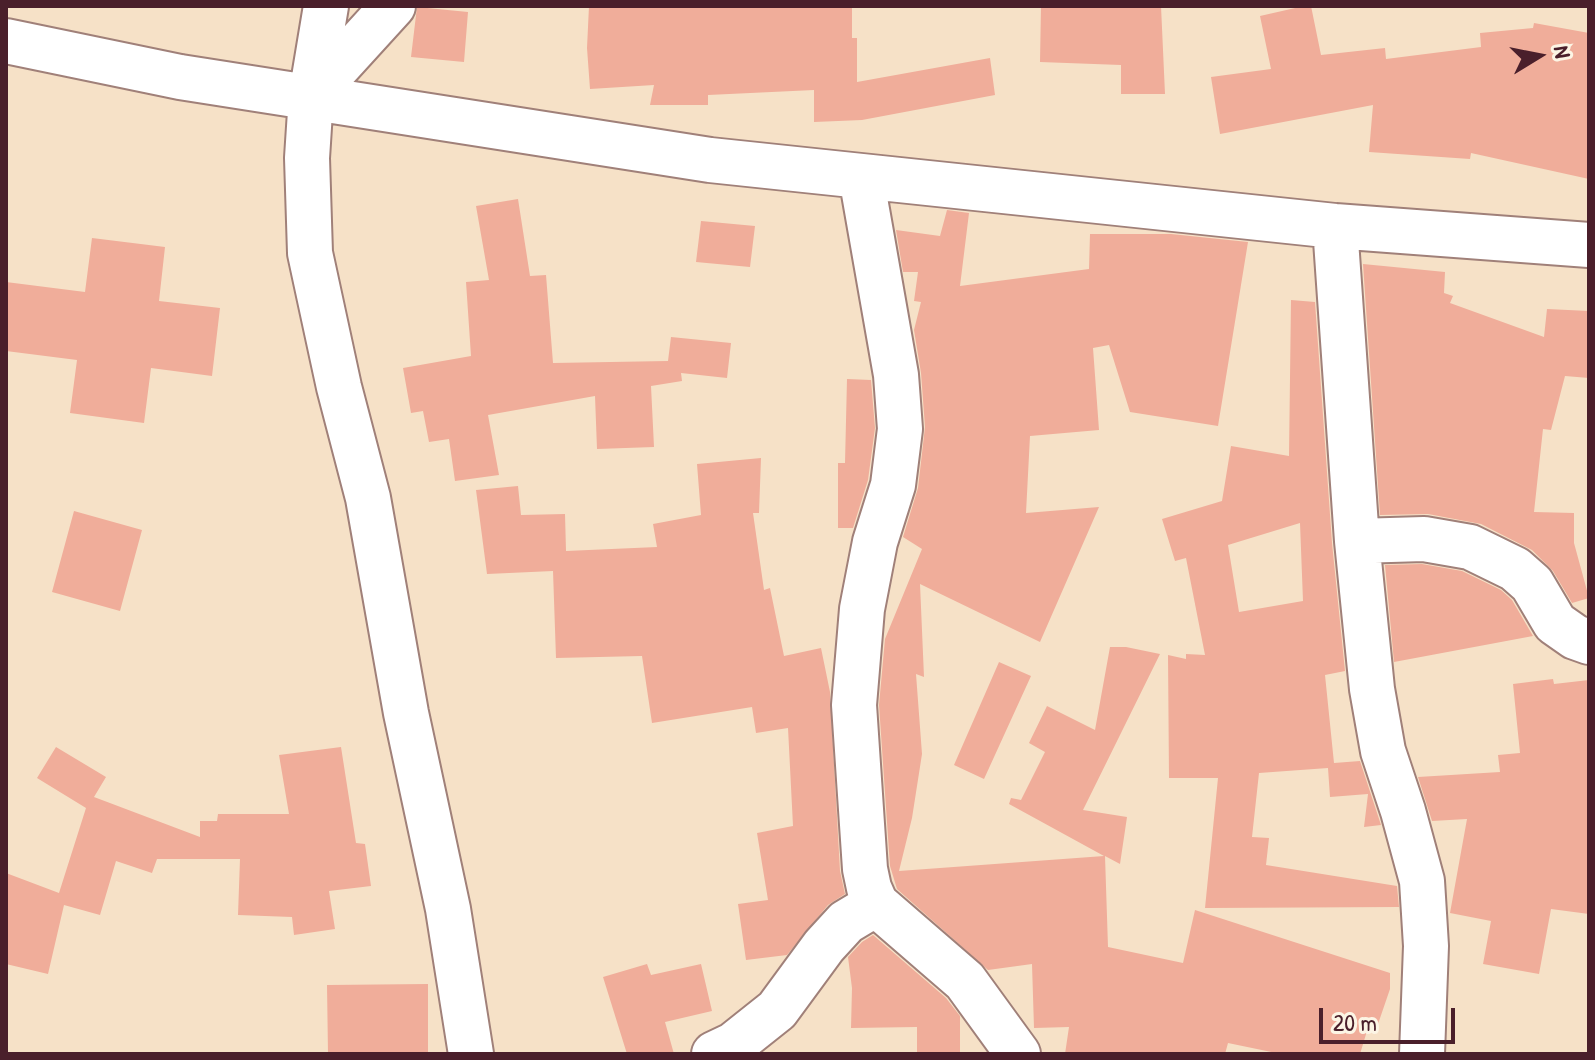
<!DOCTYPE html>
<style>
body{margin:0}
#map{position:relative;width:1595px;height:1060px;overflow:hidden;background:#f6e1c7;font-family:"Patrick Hand",sans-serif}
canvas{display:block}
.frame{position:absolute;inset:0;border:8px solid #4a1f2b;pointer-events:none}
.north{position:absolute;left:1499px;top:16px;width:80px;height:80px;-webkit-text-stroke:6px #fcf5e5;paint-order:stroke;rotate:80deg;font-size:22px;font-weight:700;line-height:32px;text-align:center;color:#4a1f2b}
.north::after{content:'';display:block;margin:auto;width:28px;height:36px;background:#4a1f2b;clip-path:polygon(50% 0,100% 100%,50% 72%,0 100%)}
.scale{position:absolute;left:1319px;top:1008px;width:136px;height:36px;box-sizing:border-box;border:4px solid #4a1f2b;border-top:0;padding-left:10px;font-size:24px;line-height:28px;white-space:nowrap;color:#4a1f2b;-webkit-text-stroke:6px #fcf5e5;paint-order:stroke}
</style>
<div id="map">
<canvas width="1595" height="1060"></canvas>
<div class="frame"></div>
<div class="north">N</div>
<div class="scale">20 m</div>
</div>
<script>
const context = document.querySelector('canvas').getContext('2d');
context.lineJoin = 'round';
function fill(path, color) { context.fillStyle = color; context.fill(path, 'evenodd'); }
function strokePath(path, color, width, dash) { context.strokeStyle = color; context.lineWidth = width; context.lineCap = dash ? 'butt' : 'round'; context.setLineDash(dash || []); context.stroke(path); }
fill(new Path2D(`
 M589 6H852V38H857V82L990 58 995 95 862 120 814 122V90L708 95V105H650L654 85 590 89 587 48Z
 M1041 6H1161L1165 94H1121V65L1040 62Z
 M1304 6H1311L1321 55 1385 48 1386 59 1481 47 1480 33 1533 28 1534 23 1589 33V179L1471 153 1470 159 1369 152 1373 105 1220 134 1211 77 1271 69 1260 16Z
 M417 7 468 12 464 62 411 57Z
 M518 199 530 276 546 275 553 363 668 361 671 337 731 343 727 378 681 373 682 381 651 386 654 447 597 449 595 396 488 415 499 475 455 481 449 439 429 442 423 411 411 413 403 368 471 356 466 282 489 280 476 206Z
 M947 210 969 213 960 286 1089 269 1090 234H1171L1248 242 1218 426 1130 412 1109 345 1093 348 1099 430 1030 436 1026 513 1099 507 1040 642 920 584 924 677 916 674 922 754 912 818 899 871 1104 856 1009 804 1011 798 1021 800 1045 752 1029 743 1047 706 1095 730 1110 647H1126L1160 654 1083 810 1127 817 1120 864 1105 856 1108 947 1183 963 1195 910 1390 973V989L1378 1024 1370 1021 1360 1054H1281L1228 1043 1225 1054H1065L1069 1027 1034 1028 1032 964 988 970 897 889 890 866 879 705 885 639 922 549 903 537 918 488 925 427 921 373 914 330 921 302 914 301 918 272H903L896 230 940 236Z
 M701 221 755 226 750 267 696 262Z
 M92 238 165 247 159 301 220 308 212 376 151 368 144 423 70 413 77 360 6 351V282L85 292Z
 M1363 264 1445 272 1444 293 1453 296 1450 303 1544 337 1547 309 1589 311V378L1565 376 1551 430 1543 429 1534 512 1574 513V543L1589 598 1572 603 1553 571 1532 550 1481 524 1428 514 1380 515Z
 M1291 300 1315 302 1332 543 1345 671 1325 675 1334 763 1360 761 1381 825 1364 827 1368 794 1330 797 1328 768 1259 773 1252 837 1269 838 1266 865 1397 886 1399 907 1205 908 1218 778H1169L1168 655 1186 659V654L1205 655 1186 558 1175 561 1162 519 1222 501 1231 446 1289 456ZM1300 523 1303 601 1239 612 1228 545Z
 M847 379 871 380 875 428 868 480 853 528H838V463H845Z
 M761 458 759 513H753L764 590 770 588 784 656 821 648 830 692 840 871 845 894 828 905 787 955 746 960 738 904 768 900 757 833 793 826 788 728 756 733 752 707 652 723 642 656 556 658 553 571 487 574 476 490 518 486 521 515 565 514 566 551 657 547 653 524 701 515 697 464Z
 M74 511 142 530 120 611 52 592Z
 M1422 564 1462 571 1501 590 1512 600 1533 636 1394 662 1385 565Z
 M999 662 1031 676 984 779 954 765Z
 M1553 679 1554 684 1589 680V914L1551 909 1539 974 1483 964 1491 921 1450 913 1467 819 1432 821 1418 777 1500 772 1498 755 1520 753 1513 684Z
 M56 747 106 777 94 797 200 837V821H217L218 814H289L279 755 341 747 356 843 365 844 371 886 329 891 335 929 294 935 292 917 238 915 240 859H157L152 873 116 861 100 915 64 905 48 974 6 964V873L59 893 86 808 37 778Z
 M873 935 946 998 960 1016V1054H917V1027L851 1028 852 988 848 957 862 942Z
 M647 964 651 975 701 964 712 1011 665 1022 674 1054H627L603 977Z
 M428 984V1054H328L327 985Z`), '#f0ad9a');
const minor = new Path2D(`
 M326 6 311 96 307 158 310 253 339 387 368 498 406 713 448 909 471 1054
 M6 41 180 77 710 160 1335 226 1589 245
 M311 96 393 6
 M861 176 896 375 900 429 893 485 875 542 862 609 854 705 865 869 869 888 876 904 965 981 1018 1054
 M1335 226 1357 541 1372 689 1383 751 1403 811 1422 881 1426 946 1422 1054
 M1357 541 1424 539 1470 547 1515 569 1532 584 1555 623 1575 637 1589 642
 M714 1054 733 1045 777 1010 824 946 846 922 876 904`);
strokePath(minor, '#a08079', 48);
strokePath(minor, '#fff', 44);
</script>
